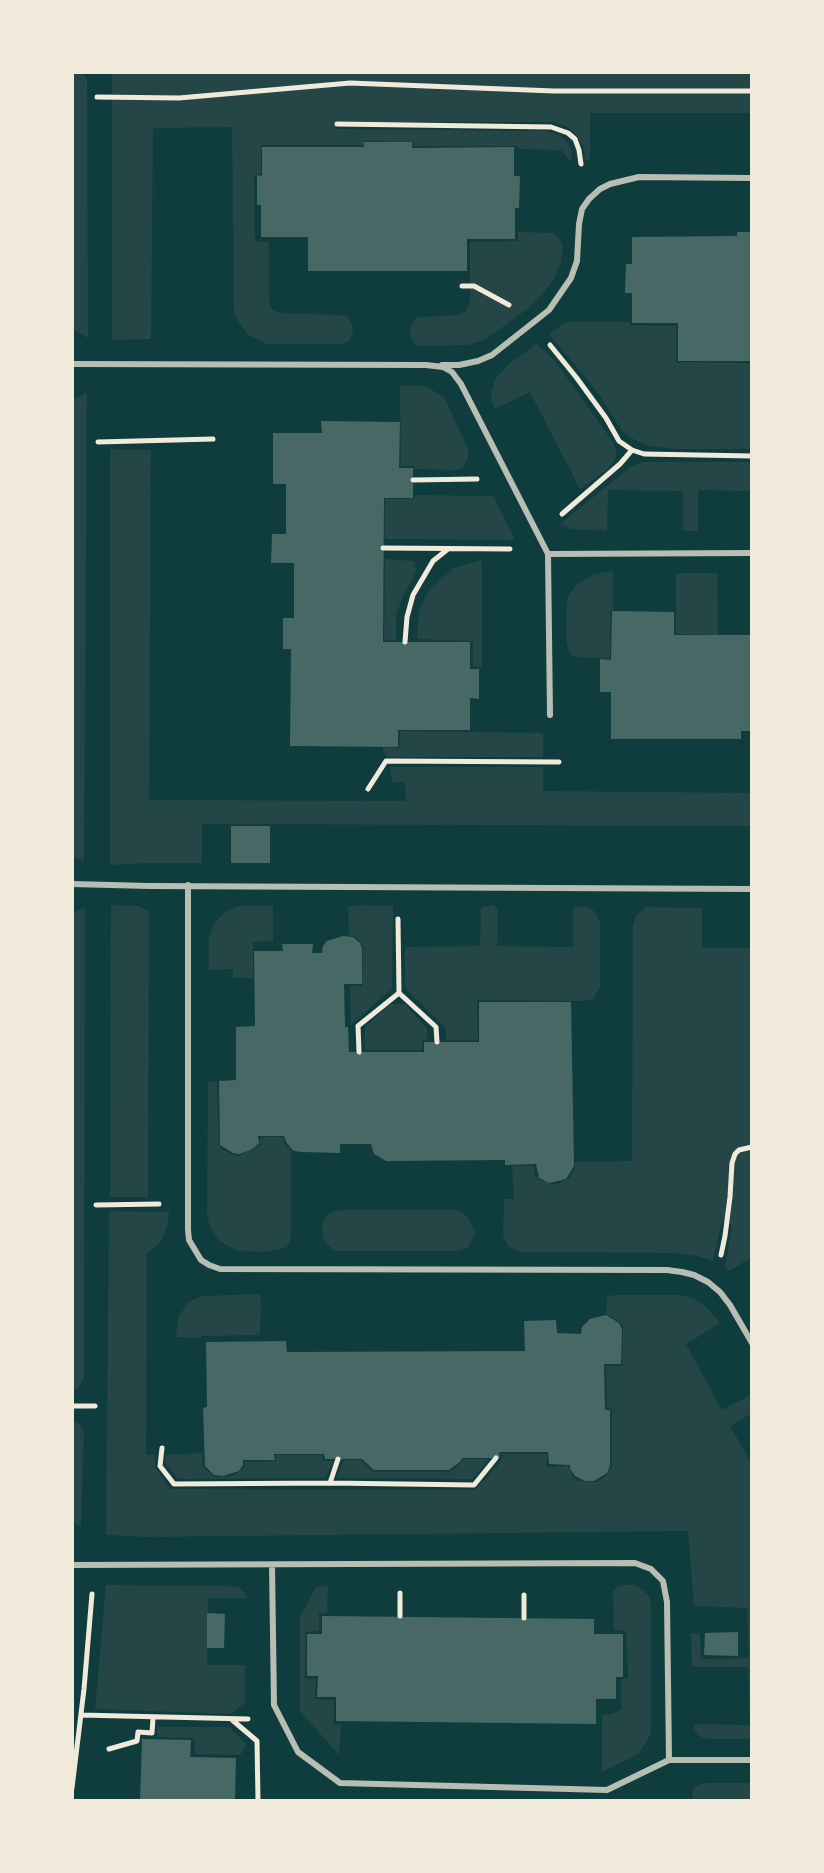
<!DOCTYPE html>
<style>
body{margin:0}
#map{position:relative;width:824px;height:1873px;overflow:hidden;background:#0f3d3e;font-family:"Source Sans 3",sans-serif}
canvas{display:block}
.frame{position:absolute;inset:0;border:74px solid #f1e9da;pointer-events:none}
</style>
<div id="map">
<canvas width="824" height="1873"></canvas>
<div class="frame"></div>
</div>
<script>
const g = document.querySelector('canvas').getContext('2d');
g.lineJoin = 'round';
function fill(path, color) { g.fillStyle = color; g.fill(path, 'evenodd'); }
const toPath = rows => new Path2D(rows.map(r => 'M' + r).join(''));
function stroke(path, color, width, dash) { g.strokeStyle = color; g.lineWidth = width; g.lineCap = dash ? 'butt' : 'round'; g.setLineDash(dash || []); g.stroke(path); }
fill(toPath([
 [72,72,81,72,87,78,88,338,72,329],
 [112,72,752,72,752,113,590,113,590,160,585,161,584,148,577,136,568,127,553,122,334,122,336,129,547,131,561,136,566,140,572,152,571,161,569,160,561,150,519,149,518,146,414,146,413,142,363,141,362,145,261,145,261,174,254,175,255,241,269,242,269,302,272,310,279,313,340,315,348,317,352,324,353,333,350,340,344,344,267,344,248,335,237,319,234,311,232,127,153,128,151,339,112,340],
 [518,232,553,233,560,239,563,248,561,262,554,279,545,291,530,307,489,337,479,342,467,345,417,346,412,341,410,332,412,323,418,317,459,315,466,312,470,301,470,242,518,241],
 [566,322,630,322,630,325,676,326,676,362,752,363,752,449,673,449,649,446,629,437,623,432,596,390,549,334],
 [536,344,546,352,561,369,613,442,616,451,616,457,607,470,580,489,530,392,495,409,492,402,491,394,495,379,509,364],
 [400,386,425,386,444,397,468,449,468,458,463,468,457,470,415,469,414,466,401,466],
 [87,392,84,862,72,856,72,400],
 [110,449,151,450,149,800,406,801,405,782,392,782,390,767,543,767,543,791,752,793,752,826,202,824,202,863,149,863,110,865],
 [642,462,752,462,752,491,698,490,698,531,683,531,683,491,608,490,607,531,571,529,560,524,629,468],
 [415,495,493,496,515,540,385,539,385,499,414,499],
 [385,559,413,561,416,569,413,579,404,593,396,615,396,640,384,640],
 [482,560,482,667,473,667,473,641,417,639,419,611,429,590,453,568],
 [613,571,613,611,610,611,610,658,584,658,573,656,569,652,566,640,567,601,570,593,575,586,593,574],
 [676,573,717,573,718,635,676,634],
 [400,731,543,733,543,757,388,757,383,752,383,747,399,748],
 [111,905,139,906,149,911,148,1197,110,1197],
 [357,905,393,906,392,988,351,1025,350,986,362,986,363,948,361,942,354,936,349,935,348,907],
 [494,905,498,911,497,946,573,947,573,908,585,906,594,911,600,922,600,988,592,1000,583,1001,477,1000,478,1040,446,1040,446,1028,405,988,405,947,480,946,481,908],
 [238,906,273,906,273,941,253,942,253,978,233,978,233,969,209,970,209,937,213,925,225,912],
 [85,907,84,1380,77,1389,72,1389,72,913],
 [646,907,702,908,702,948,752,948,752,1257,729,1271,725,1268,732,1225,722,1221,713,1261,697,1256,675,1253,520,1252,508,1246,503,1236,504,1199,514,1199,512,1166,534,1166,534,1173,538,1179,551,1184,557,1184,570,1178,575,1168,575,1162,632,1161,633,925,637,915],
 [390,1004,405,1004,427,1029,427,1040,422,1041,422,1050,365,1050,365,1027],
 [217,1081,219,1145,221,1149,236,1156,240,1155,258,1146,261,1137,283,1137,285,1144,291,1151,291,1235,290,1242,286,1247,280,1249,266,1252,238,1251,221,1242,211,1229,207,1217,208,1082],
 [340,1210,458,1210,468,1217,475,1232,474,1237,467,1248,459,1251,334,1251,323,1239,322,1225,325,1218,330,1213],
 [109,1211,169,1212,168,1222,163,1237,158,1245,147,1253,146,1454,155,1455,155,1467,170,1489,475,1490,502,1460,502,1454,547,1454,547,1467,568,1466,573,1477,579,1481,597,1482,605,1477,612,1467,612,1409,607,1408,606,1366,622,1366,623,1327,620,1322,606,1314,607,1297,614,1295,680,1295,695,1299,707,1308,719,1321,719,1324,686,1344,722,1410,752,1394,752,1413,730,1426,752,1464,752,1739,710,1739,701,1737,695,1732,694,1724,750,1725,748,1667,692,1667,691,1633,700,1633,701,1659,749,1658,747,1608,694,1606,688,1531,146,1537,106,1535],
 [259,1294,261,1302,260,1335,201,1336,201,1338,176,1337,178,1317,189,1302,197,1298,204,1296],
 [72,1421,76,1421,84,1430,81,1527,72,1521],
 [202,1453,203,1467,215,1477,232,1476,237,1474,245,1466,245,1462,276,1461,276,1455,322,1455,323,1461,334,1461,325,1478,178,1479,165,1463,166,1455],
 [463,1459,490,1459,472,1479,336,1478,344,1460,361,1460,372,1471,377,1472,448,1472,455,1469],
 [106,1585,226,1586,238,1587,244,1592,247,1598,208,1598,207,1665,245,1665,245,1703,230,1714,95,1709],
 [627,1585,636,1585,643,1590,649,1596,651,1605,651,1733,645,1745,638,1754,602,1772,602,1715,613,1714,621,1709,621,1679,628,1678,626,1631,614,1630,613,1591,619,1586],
 [328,1586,327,1613,319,1613,319,1631,306,1632,305,1679,316,1679,315,1699,334,1700,334,1725,341,1724,339,1755,300,1711,300,1617,316,1587],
 [157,1727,229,1727,247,1745,240,1755,195,1754,194,1738,157,1737],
 [706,1783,752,1783,752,1801,693,1801,692,1791,697,1786]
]), '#244646');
fill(toPath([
 [363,142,412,142,412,148,514,147,514,176,520,176,519,208,515,208,515,239,467,239,467,271,308,271,308,237,261,237,261,205,257,205,257,175,262,176,262,147,364,147],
 [737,232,752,232,752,361,678,361,678,323,632,323,632,293,625,293,626,264,632,264,632,237,737,236],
 [321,421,400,422,399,468,413,468,413,498,384,498,383,642,470,642,470,669,479,669,479,699,470,698,470,730,398,730,398,747,290,746,291,649,283,649,283,618,294,618,294,563,271,563,272,534,286,534,286,484,273,484,273,433,322,433],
 [612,611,674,612,674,635,752,635,752,731,741,731,741,739,611,739,611,692,600,692,600,659,611,660],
 [231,826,270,826,270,863,231,863],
 [343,936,353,937,360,943,362,948,362,984,344,984,345,1027,348,1027,349,1052,424,1052,424,1042,479,1042,479,1002,571,1002,574,1166,566,1179,549,1183,539,1178,536,1164,505,1165,505,1160,386,1161,374,1154,371,1144,340,1144,340,1153,302,1152,294,1151,290,1147,286,1142,284,1136,258,1136,259,1143,255,1147,248,1151,239,1154,233,1153,220,1145,219,1081,236,1080,236,1027,255,1026,254,951,283,951,282,944,313,944,312,953,322,953,323,946,327,941],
 [606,1315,619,1323,622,1329,621,1364,604,1364,605,1410,610,1410,610,1466,607,1473,594,1481,585,1481,575,1476,570,1469,570,1465,549,1464,548,1452,499,1452,500,1458,462,1458,460,1462,449,1470,374,1470,362,1459,325,1459,324,1454,274,1454,275,1460,243,1460,243,1465,239,1471,223,1476,214,1475,205,1466,203,1408,207,1407,206,1342,286,1341,287,1352,525,1351,524,1321,556,1320,557,1333,581,1334,582,1327,590,1319],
 [207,1613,225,1614,224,1648,207,1648],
 [322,1616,594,1619,594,1634,623,1634,623,1677,616,1677,616,1699,596,1699,596,1724,336,1721,336,1697,317,1697,318,1676,307,1676,307,1634,322,1634],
 [738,1632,738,1656,704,1655,705,1633],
 [142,1739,191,1740,190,1757,236,1758,235,1801,140,1801]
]), '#486865');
stroke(toPath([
 [97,97,179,98,350,83,554,91,752,91],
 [337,124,551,127,568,133,575,139,579,150,581,164],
 [462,286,474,286,509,305],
 [550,345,576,377,606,418,619,441,632,450,644,454,752,456],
 [98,442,213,439],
 [413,480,477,479],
 [562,514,620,464,632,450],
 [383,548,510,549],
 [405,642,407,617,413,595,433,561,448,549],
 [368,789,386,761,559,762],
 [398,919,399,993,436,1027,437,1042],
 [359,1052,358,1026,399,993],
 [96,1205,159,1204],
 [721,1255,725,1236,730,1197,732,1163,735,1154,739,1150,752,1147],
 [72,1406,95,1406],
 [162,1448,160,1466,174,1484,330,1483,338,1459],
 [330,1483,474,1485,496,1458],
 [400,1616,400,1593],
 [524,1618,524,1595],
 [81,1715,248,1719],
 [231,1719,257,1741,258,1801],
 [109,1749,137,1741,138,1732,152,1733,153,1718],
 [72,1788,84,1689,92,1594]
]), '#f1e9da', 5);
stroke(toPath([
 [72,364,426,365,443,367,452,372,461,384,548,554,550,715],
 [442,365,459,365,478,361,492,355,549,310,571,278,577,261,579,224,582,209,589,199,600,189,610,184,639,177,752,178],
 [548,554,752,553],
 [72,884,149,886,752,889],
 [188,885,188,1230,189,1240,201,1260,209,1265,220,1269,667,1270,682,1272,694,1275,708,1282,720,1292,730,1305,752,1343],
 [72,1565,635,1563,651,1569,663,1581,667,1602,669,1760,752,1760],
 [272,1565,274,1705,298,1752,340,1783,607,1790,669,1760]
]), '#b8beb3', 6);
</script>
